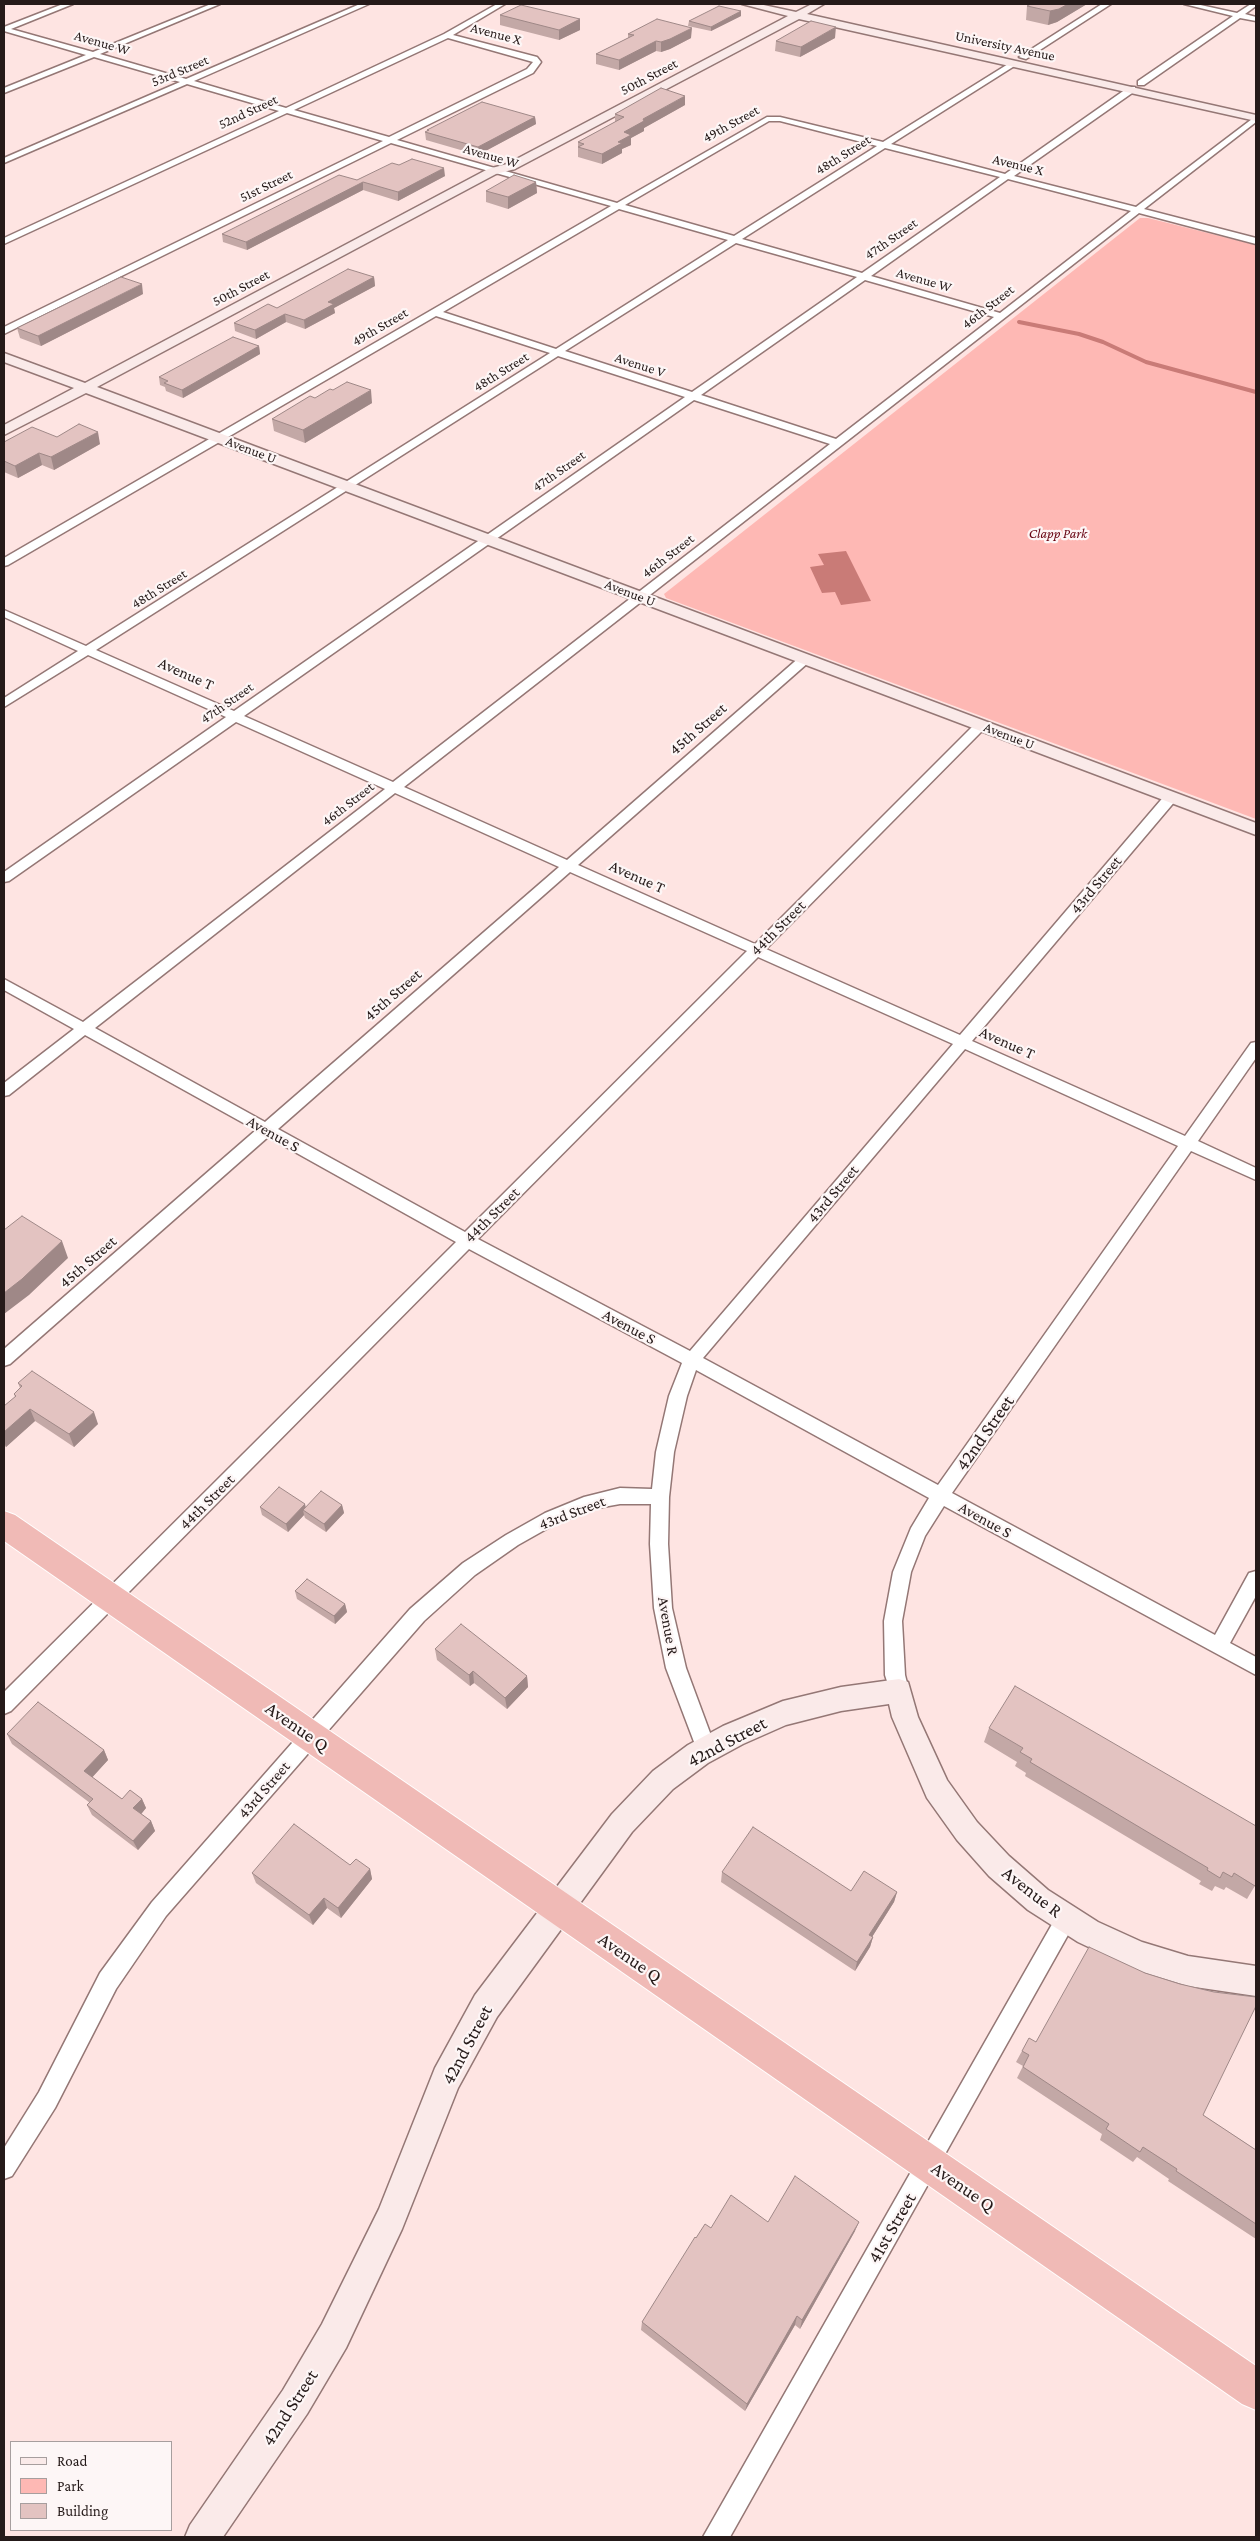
<!DOCTYPE html>
<style>
body{margin:0}
#map{position:relative;width:1260px;height:2541px;overflow:hidden;background:#fee4e2;font-family:"Crimson Pro",serif}
canvas{display:block}
.frame{position:absolute;inset:0;border:5px solid #251a19;pointer-events:none}
.legend{position:absolute;left:10px;top:2441px;width:162px;height:90px;box-sizing:border-box;background:#fdf6f6;border:1px solid #a79e9e;margin:0;padding:6px 9px;list-style:none;font-size:15px;color:#251a19}
.legend li{display:flex;align-items:center;gap:10px;height:25px}
.legend b{width:25px;border:1px solid #a79e9e}
</style>
<div id="map">
<canvas width="1260" height="2541"></canvas>
<div class="frame"></div>
<ul class="legend">
<li><b style="height:6px;background:#faeae9"></b>Road</li>
<li><b style="height:14px;background:#feb8b4"></b>Park</li>
<li><b style="height:14px;background:#e3c3c1"></b>Building</li>
</ul>
</div>
<script>
const g = document.querySelector('canvas').getContext('2d');
g.lineJoin = 'round';
function fill(path, color) { g.fillStyle = color; g.fill(path, 'evenodd'); }
const toPath = rows => new Path2D(rows.map(r => 'M' + r).join(''));
function stroke(path, color, width, dash) { g.strokeStyle = color; g.lineWidth = width; g.lineCap = dash ? 'butt' : 'round'; g.setLineDash(dash || []); g.stroke(path); }
function write(font, color, halo, rows, align = 'center') {
  g.font = font + ' "Crimson Pro",serif'; g.lineWidth = 4.5; g.setLineDash([]); g.textBaseline = 'middle'; g.strokeStyle = halo; g.fillStyle = color; for (const [text, x, y, turn = 0] of rows) {
    g.save(); g.translate(x, y); g.rotate((+turn || 0) * Math.PI / 180); g.textAlign = isNaN(turn) ? turn : align; if (halo) g.strokeText(text, 0, 0); g.fillText(text, 0, 0); g.restore();
  }
}
fill(toPath([
 [1140,218,1148,218,1256,245,1256,819,666,598,664,594]
]), '#feb8b4');
fill(toPath([
 [846,551,871,601,841,605,835,592,822,593,810,567,824,565,818,554]
]), '#c97b77');
stroke(toPath([
 [1019,322,1079,334,1103,342,1146,362,1256,392]
]), '#c97b77', 4);
const street = toPath([
 [63,4,73,4,11,29,93,52,211,4,220,4,100,54,186,79,360,4,369,4,194,81,286,108,444,34,497,4,505,4,453,35,537,57,541,62,533,73,397,140,617,203,767,117,780,117,883,142,1013,61,1017,63,1016,65,891,144,1005,174,1129,87,1135,87,1135,91,1014,176,1136,207,1256,116,1256,122,1144,209,1256,238,1256,244,1139,213,404,787,567,860,801,656,809,656,809,662,578,865,755,944,977,722,985,722,987,725,985,728,766,949,960,1035,1166,794,1176,794,1177,797,1176,800,972,1041,1185,1136,1251,1043,1256,1042,1256,1058,1198,1141,1256,1168,1256,1180,1191,1151,952,1493,1215,1635,1249,1573,1256,1571,1256,1596,1230,1643,1256,1657,1256,1675,944,1506,925,1536,911,1572,902,1621,905,1675,909,1691,906,1697,899,1700,892,1697,885,1675,884,1621,893,1572,911,1528,929,1498,696,1370,687,1396,674,1452,669,1497,668,1544,672,1608,686,1668,716,1749,713,1755,706,1758,699,1755,666,1668,654,1608,650,1544,651,1504,620,1504,592,1509,557,1523,518,1545,475,1575,424,1621,166,1916,116,1989,55,2108,12,2176,4,2179,4,2148,39,2092,100,1973,152,1902,410,1609,463,1563,506,1535,545,1513,584,1497,620,1488,652,1489,656,1452,669,1396,682,1363,469,1249,11,1711,4,1714,4,1692,456,1242,268,1137,10,1364,4,1366,4,1349,256,1130,85,1035,9,1095,4,1096,4,1083,74,1029,4,990,4,979,83,1022,385,789,236,722,9,881,4,882,4,872,226,717,88,655,4,707,4,698,78,651,4,617,4,610,86,646,550,353,436,316,8,565,4,566,4,558,611,206,391,143,4,334,4,327,383,141,287,113,4,244,4,238,279,111,187,84,4,163,4,158,180,82,94,57,4,93,4,88,86,55,4,31,4,27,63,4],
 [448,38,533,62,527,69,389,137,294,110,448,38],
 [769,121,780,121,877,146,734,236,625,205,769,121],
 [885,148,1000,177,862,273,742,239,885,148],
 [1008,179,1131,211,1000,313,871,276,1008,179],
 [619,209,728,240,556,349,443,312,619,209],
 [736,243,857,277,692,392,565,351,736,243],
 [865,280,994,317,836,439,701,395,865,280],
 [558,356,685,397,234,711,96,650,558,356],
 [694,400,830,444,393,782,244,716,694,400],
 [395,793,559,867,265,1122,95,1028,395,793],
 [570,872,747,951,465,1232,278,1129,570,872],
 [758,957,953,1044,690,1351,478,1239,758,957],
 [965,1049,1178,1146,938,1485,703,1358,965,1049],
 [1102,4,1111,4,1026,59,1019,57,1102,4],
 [1184,4,1196,4,1237,13,1251,4,1256,4,1256,6,1245,14,1256,17,1256,21,1240,18,1144,85,1138,85,1138,81,1233,16,1184,4],
 [1066,1909,1073,1912,1076,1919,1073,1926,730,2537,703,2537,1059,1912,1066,1909]
]);
const secondary = toPath([
 [742,4,759,4,796,12,812,4,824,4,807,14,1256,115,1256,121,799,19,515,169,496,174,97,387,1256,823,1256,835,86,393,4,435,4,425,74,388,4,362,4,353,85,383,488,169,507,164,788,16,742,4],
 [899,1679,908,1682,918,1717,947,1780,977,1822,1009,1856,1048,1890,1098,1922,1142,1942,1188,1956,1256,1966,1256,1996,1188,1986,1139,1971,1078,1942,1028,1910,989,1876,957,1840,927,1798,892,1717,889,1704,841,1711,786,1725,743,1744,708,1763,673,1789,632,1832,497,2017,458,2088,402,2229,346,2348,307,2414,223,2537,185,2537,190,2525,283,2390,322,2324,379,2209,435,2068,475,1995,612,1814,653,1771,688,1745,723,1726,783,1701,841,1687,899,1679]
]);
const highway = toPath([
 [4,1511,15,1515,1256,2366,1256,2410,1242,2404,4,1541,4,1511]
]);
stroke(street, '#947775', 3);
stroke(secondary, '#947775', 3);
stroke(highway, '#fff', 2);
fill(street, '#fff');
fill(secondary, '#faeae9');
fill(highway, '#f0bab6');
fill(toPath([
 [1031,4,1087,4,1057,22,1048,25,1026,20,1027,6],
 [500,15,580,19,580,30,559,40,500,25],
 [741,16,711,31,688,26,689,21],
 [628,34,691,38,670,49,661,52,656,51,619,70,596,64,596,54,628,38],
 [835,38,800,57,775,51,776,41],
 [685,105,644,128,644,131,631,138,631,145,622,149,622,153,602,164,578,157,578,142,615,122,615,114],
 [535,117,536,124,478,155,426,140,425,132,427,132,427,130],
 [445,176,398,201,363,190,247,250,223,242,222,234,357,180],
 [536,182,537,193,508,209,486,202,486,191],
 [374,277,375,286,334,308,335,313,305,329,286,322,256,339,235,331,234,323,277,308],
 [143,294,41,346,20,338,17,328],
 [259,346,260,354,183,398,166,391,165,387,160,385,159,377],
 [315,398,372,403,305,443,274,431,272,419],
 [57,437,100,444,54,470,42,465,18,478,4,472,4,442],
 [18,1383,98,1424,74,1447,35,1421,6,1447,4,1445,4,1406,15,1397,14,1394,20,1388],
 [342,1505,344,1513,326,1532,305,1518,304,1515,288,1532,262,1515,260,1507,306,1507],
 [295,1591,345,1604,347,1612,335,1624,297,1599],
 [435,1649,527,1676,528,1687,507,1709,474,1683,470,1686,437,1660],
 [989,1728,1256,1884,1247,1899,1226,1887,1224,1890,1215,1886,1212,1891,1199,1884,1201,1881,1025,1776,1026,1773,1015,1766,1017,1762,984,1742],
 [7,1734,104,1750,108,1760,92,1777,122,1799,142,1799,146,1808,141,1814,151,1821,155,1831,138,1850,92,1815,87,1805,90,1803,12,1744],
 [350,1865,370,1869,372,1879,341,1918,327,1908,313,1925,256,1883,252,1873],
 [722,1872,851,1891,897,1892,894,1902,872,1937,873,1937,870,1947,855,1971,721,1882],
 [1036,2042,1203,2115,1256,2150,1256,2239,1168,2181,1169,2179,1137,2157,1133,2162,1100,2140,1102,2134,1017,2078,1023,2066,1016,2062,1022,2051],
 [768,2222,855,2231,800,2329,795,2325,745,2411,641,2330,642,2322,696,2238,711,2228]
]), '#c3a8a6');
fill(toPath([
 [1068,4,1087,4,1057,22,1048,25,1050,11],
 [741,11,741,16,711,31,711,27],
 [580,19,580,30,559,40,559,30],
 [836,27,835,38,800,57,801,47],
 [692,28,691,38,670,49,661,52,661,42],
 [656,41,656,51,619,70,619,60],
 [685,96,685,105,644,128,644,131,631,138,631,145,622,149,622,153,602,164,602,154,618,142,624,132,643,119],
 [535,117,536,124,478,155,478,147],
 [444,168,445,176,398,201,398,192],
 [363,182,363,190,247,250,246,242],
 [536,182,537,193,508,209,508,197],
 [374,277,375,286,334,308,335,313,305,329,304,320,328,302],
 [142,284,143,294,41,346,38,336],
 [285,314,286,322,256,339,255,330],
 [259,346,260,354,183,398,182,390],
 [371,390,372,403,305,443,303,430],
 [98,432,100,444,54,470,51,457],
 [39,453,42,465,18,478,15,466],
 [62,1241,68,1258,29,1295,4,1314,4,1293],
 [30,1409,35,1421,6,1447,4,1441,4,1432],
 [94,1412,98,1424,74,1447,69,1434],
 [305,1504,307,1512,303,1510,304,1515,288,1532,286,1524],
 [342,1505,344,1513,326,1532,324,1524],
 [345,1604,347,1612,335,1624,334,1616],
 [473,1671,474,1683,470,1686,469,1675],
 [527,1676,528,1687,507,1709,505,1698],
 [104,1750,108,1760,89,1781,84,1771],
 [142,1799,146,1808,138,1818,133,1808],
 [151,1821,155,1831,138,1850,133,1841],
 [370,1869,372,1879,341,1918,338,1908],
 [897,1892,894,1902,867,1945,869,1935],
 [324,1898,327,1908,313,1925,309,1915],
 [873,1937,870,1947,855,1971,857,1962],
 [859,2222,855,2231,800,2329,802,2320],
 [797,2316,795,2325,745,2411,747,2404]
]), '#9f8887');
const building = toPath([
 [1031,4,1068,4,1059,9,1050,11,1027,6,1031,4],
 [521,5,580,19,559,30,500,15,521,5],
 [719,6,741,11,711,27,689,21,719,6],
 [657,19,692,28,670,39,661,42,656,41,619,60,596,54,634,35,628,34,657,19],
 [811,21,836,27,801,47,776,41,811,21],
 [661,88,685,96,643,119,644,121,624,132,631,135,618,142,622,143,602,154,578,147,584,144,578,142,624,117,615,114,661,88],
 [482,102,535,117,478,147,425,132,429,130,427,130,482,102],
 [412,159,444,168,398,192,363,182,246,242,222,234,339,175,357,180,392,163,399,165,412,159],
 [514,175,536,182,508,197,486,191,514,175],
 [348,269,374,277,328,302,334,304,304,320,285,314,255,330,234,323,268,304,277,308,348,269],
 [121,277,142,284,38,336,17,328,121,277],
 [233,337,259,346,182,390,164,383,168,381,159,377,233,337],
 [347,382,371,390,303,430,272,419,310,396,315,398,330,389,333,390,347,382],
 [79,424,98,432,51,457,39,453,15,466,4,461,4,442,32,427,57,437,79,424],
 [22,1216,62,1241,22,1279,4,1293,4,1230,22,1216],
 [32,1371,94,1412,69,1434,30,1409,4,1432,4,1406,16,1396,14,1394,22,1386,18,1383,32,1371],
 [279,1487,305,1504,286,1524,260,1507,279,1487],
 [321,1491,342,1505,324,1524,303,1510,321,1491],
 [307,1579,345,1604,334,1616,295,1591,307,1579],
 [461,1624,527,1676,505,1698,473,1671,469,1675,435,1649,461,1624],
 [1015,1686,1256,1826,1256,1884,1255,1886,1234,1873,1232,1877,1223,1872,1220,1878,1207,1870,1208,1868,1030,1762,1032,1759,1020,1752,1023,1748,989,1728,1015,1686],
 [38,1702,104,1750,84,1771,122,1799,130,1790,142,1799,133,1808,151,1821,133,1841,87,1805,93,1799,7,1734,38,1702],
 [294,1824,350,1865,356,1859,370,1869,338,1908,324,1898,309,1915,252,1873,294,1824],
 [753,1827,851,1891,864,1871,897,1892,869,1935,873,1937,857,1962,722,1872,753,1827],
 [1089,1947,1145,1973,1180,1984,1214,1992,1256,1997,1256,2006,1203,2115,1256,2150,1256,2224,1176,2171,1177,2169,1143,2147,1140,2152,1106,2129,1109,2124,1023,2067,1029,2055,1022,2051,1029,2038,1036,2042,1089,1947],
 [795,2176,859,2222,802,2320,797,2316,747,2404,642,2322,695,2237,696,2238,705,2224,711,2228,731,2195,768,2222,795,2176]
]);
fill(building, '#e3c3c1');
stroke(building, '#9f8887', 1);
write('14px', '#251a19', '#fdf6f6', [
 ["Avenue X",496,34,15],
 ["Avenue W",102,43,16],
 ["University Avenue",1005,46,12],
 ["53rd Street",180,71,-23],
 ["50th Street",649,77,-28],
 ["52nd Street",248,112,-25],
 ["49th Street",731,124,-29],
 ["48th Street",843,155,-32],
 ["Avenue W",491,156,16],
 ["Avenue X",1018,165,14],
 ["51st Street",266,186,-26],
 ["47th Street",891,239,-35],
 ["Avenue W",924,280,16],
 ["50th Street",241,288,-28],
 ["46th Street",988,307,-38],
 ["49th Street",380,327,-30],
 ["Avenue V",640,365,18],
 ["48th Street",501,372,-32],
 ["Avenue U",251,450,21],
 ["47th Street",559,471,-35],
 ["46th Street",668,556,-38],
 ["48th Street",159,589,-32],
 ["Avenue U",630,593,21],
 ["47th Street",227,703,-35],
 ["Avenue U",1009,736,21],
 ["46th Street",348,804,-38]
]);
write('italic 14px', '#680412', '#fdf6f6', [
 ["Clapp Park",1058,534]
]);
write('16px', '#251a19', '#fdf6f6', [
 ["Avenue T",186,674,24],
 ["45th Street",698,729,-41],
 ["Avenue T",637,877,24],
 ["43rd Street",1096,885,-50],
 ["44th Street",778,928,-45],
 ["45th Street",393,995,-41],
 ["Avenue T",1007,1043,24],
 ["Avenue S",273,1134,29],
 ["43rd Street",833,1194,-50],
 ["44th Street",492,1215,-45],
 ["45th Street",88,1262,-41],
 ["Avenue S",629,1327,28],
 ["44th Street",207,1502,-45],
 ["43rd Street",572,1513,-21],
 ["Avenue S",985,1520,29],
 ["Avenue R",668,1626,80],
 ["43rd Street",264,1790,-49]
]);
write('19px', '#251a19', '#fdf6f6', [
 ["42nd Street",985,1433,-55],
 ["Avenue Q",297,1727,35],
 ["42nd Street",727,1742,-28],
 ["Avenue R",1032,1892,38],
 ["Avenue Q",630,1958,35],
 ["42nd Street",467,2045,-62],
 ["Avenue Q",963,2187,35],
 ["41st Street",892,2228,-60],
 ["42nd Street",290,2408,-57]
]);
</script>
